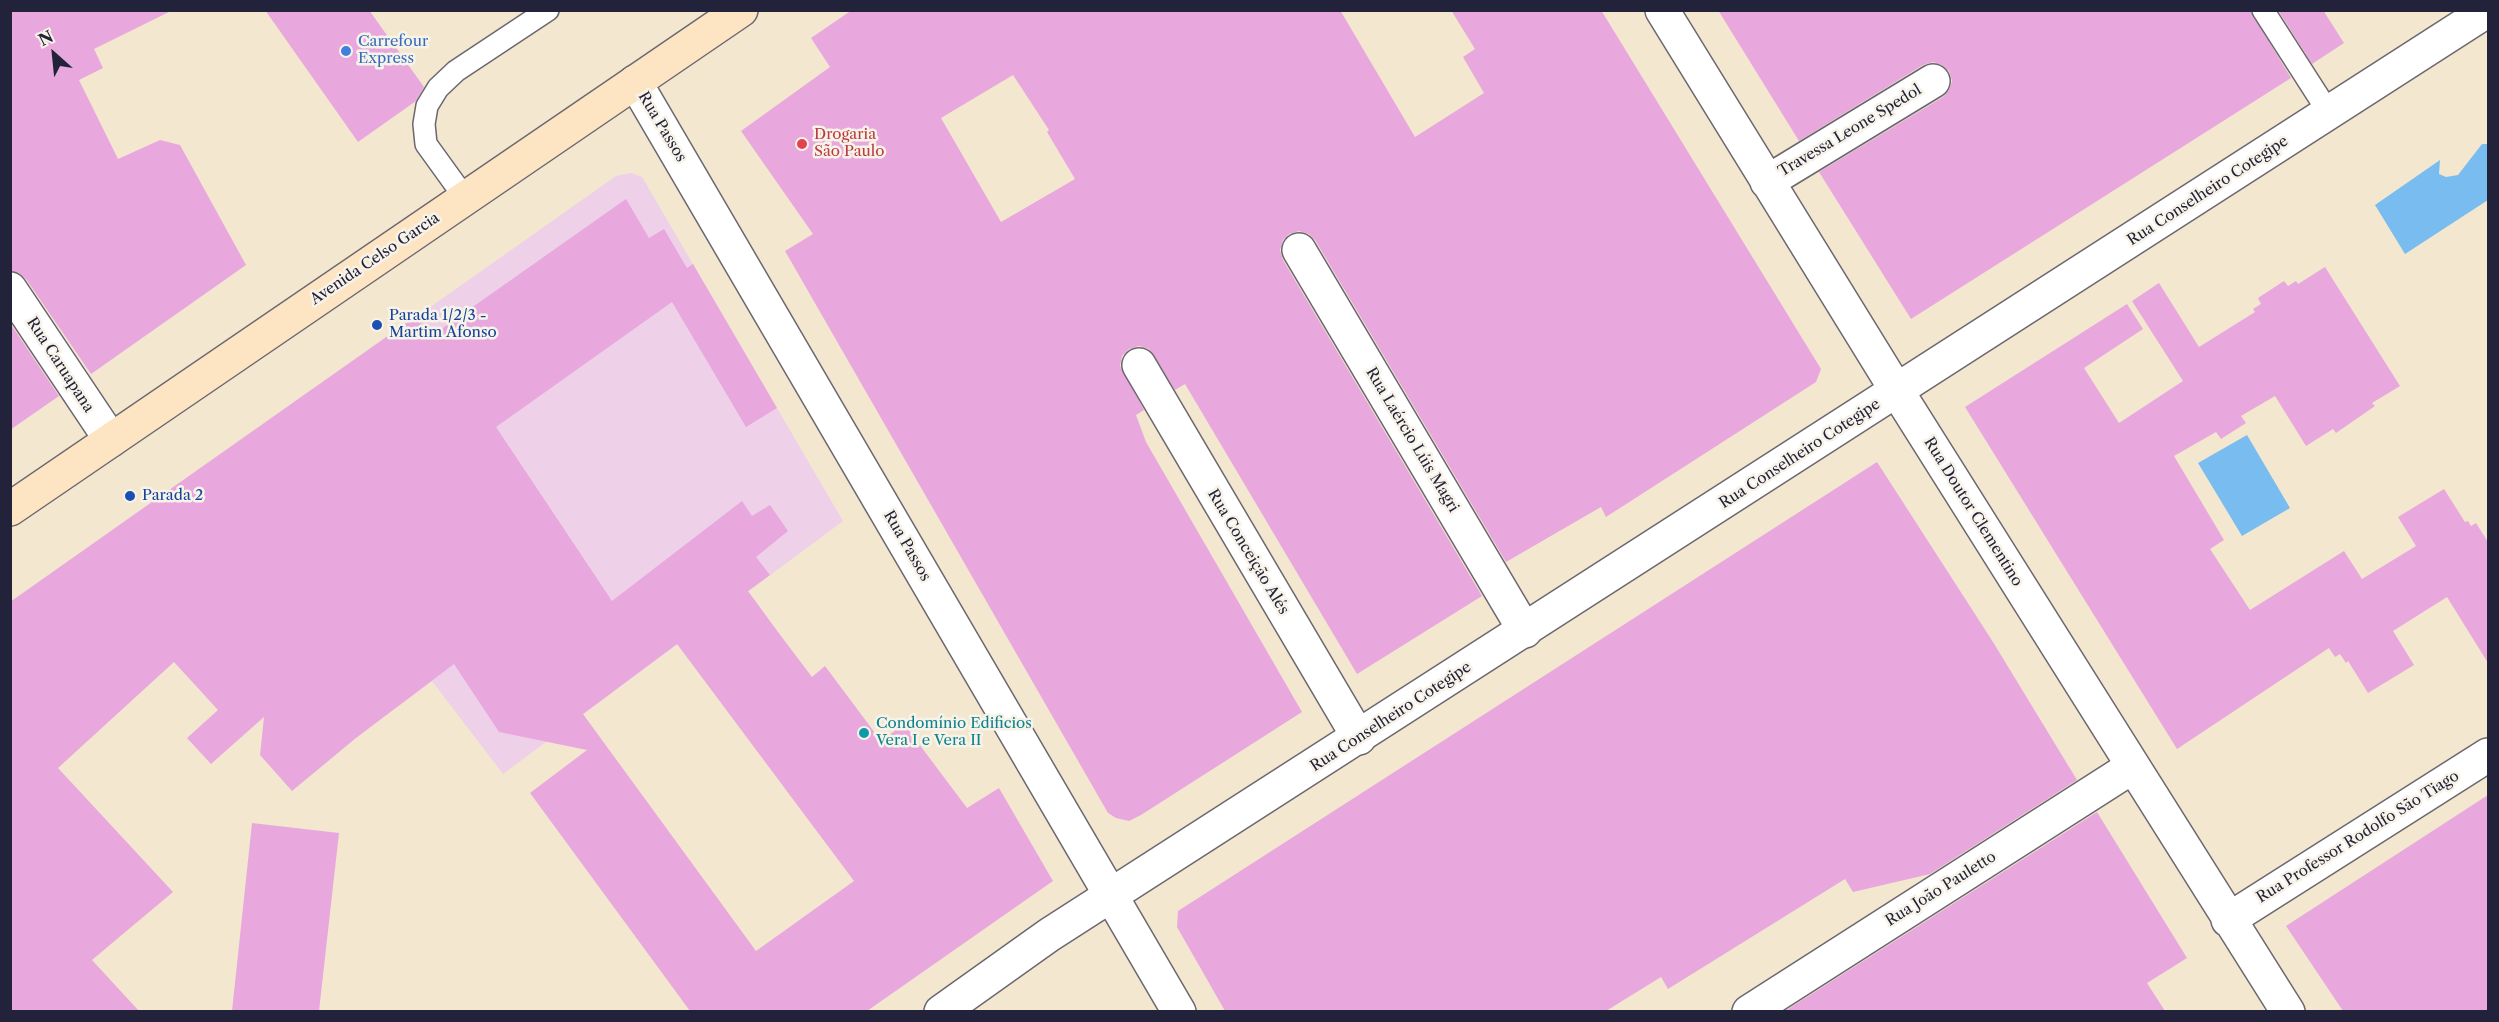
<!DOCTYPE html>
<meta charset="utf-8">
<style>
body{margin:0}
#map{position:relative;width:2499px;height:1022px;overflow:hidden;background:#f3e7d0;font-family:"Libre Caslon Text",serif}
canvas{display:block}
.frame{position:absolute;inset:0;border:12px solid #22223b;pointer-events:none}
.north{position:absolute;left:24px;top:24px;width:60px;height:60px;-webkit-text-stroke:4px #f7f3e8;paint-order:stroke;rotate:333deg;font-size:16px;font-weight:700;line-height:24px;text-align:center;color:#22223b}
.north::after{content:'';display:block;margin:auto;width:21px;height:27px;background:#22223b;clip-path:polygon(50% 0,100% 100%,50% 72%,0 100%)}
</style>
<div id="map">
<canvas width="2499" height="1022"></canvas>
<div class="frame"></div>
<div class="north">N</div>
</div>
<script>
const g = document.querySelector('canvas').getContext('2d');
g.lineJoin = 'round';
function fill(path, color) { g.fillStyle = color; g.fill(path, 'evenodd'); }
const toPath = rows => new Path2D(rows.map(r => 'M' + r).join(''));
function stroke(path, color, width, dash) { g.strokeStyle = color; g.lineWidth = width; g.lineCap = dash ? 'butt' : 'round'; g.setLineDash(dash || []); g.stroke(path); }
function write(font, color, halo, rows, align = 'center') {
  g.font = font + ' "Libre Caslon Text",serif'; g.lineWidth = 5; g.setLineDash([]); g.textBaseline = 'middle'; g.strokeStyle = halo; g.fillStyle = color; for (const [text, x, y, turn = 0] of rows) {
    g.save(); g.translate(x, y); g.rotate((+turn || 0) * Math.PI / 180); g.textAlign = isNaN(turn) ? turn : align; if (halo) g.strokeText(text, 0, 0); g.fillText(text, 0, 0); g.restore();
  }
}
fill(toPath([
 [631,173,642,177,843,521,503,774,432,681,396,708,188,478,616,176]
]), '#eed0e8');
fill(toPath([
 [2482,144,2488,144,2488,200,2405,254,2375,205,2440,160,2439,174,2446,177,2458,175],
 [2247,435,2290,508,2242,536,2198,463]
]), '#79bcef');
fill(toPath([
 [10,10,173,10,94,49,103,68,79,80,118,159,160,140,180,145,246,265,91,374,26,279,19,273,10,271],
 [265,10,369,10,424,87,416,101,358,142],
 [852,10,1340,10,1415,137,1484,93,1463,57,1475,49,1451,10,1601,10,1821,369,1816,382,1606,517,1601,507,1506,562,1315,240,1309,234,1299,231,1289,234,1283,240,1280,250,1283,260,1482,596,1357,674,1185,384,1175,390,1149,349,1139,346,1129,349,1122,356,1120,366,1144,410,1136,415,1146,442,1302,712,1141,815,1129,821,1116,818,1108,813,785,251,813,234,741,131,830,67,811,38],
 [1013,75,1049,130,1047,132,1075,179,1001,222,941,118],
 [1718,10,2250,10,2291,78,1911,319,1819,172,1943,97,1949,90,1952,81,1949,71,1942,65,1933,62,1923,65,1799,141],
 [2278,10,2323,10,2344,43,2312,64],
 [626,199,649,238,664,229,687,268,693,264,777,408,746,427,672,302,496,427,612,601,742,501,752,516,770,505,788,531,756,557,770,575,748,591,778,632,812,677,825,666,881,741,904,724,967,808,999,788,1053,881,867,1011,690,1011,530,793,587,750,499,732,454,664,356,738,292,791,260,755,264,717,211,764,187,738,218,710,174,662,58,768,173,892,92,960,139,1011,10,1011,10,602,416,316,430,337],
 [677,644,854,881,756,951,583,714],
 [2325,267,2400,386,2372,403,2375,406,2336,433,2333,429,2306,446,2275,396,2241,416,2246,423,2221,439,2216,432,2174,456,2224,540,2210,549,2250,610,2344,551,2362,579,2416,546,2398,517,2444,489,2465,522,2468,521,2471,526,2476,523,2488,542,2488,663,2447,597,2393,631,2414,665,2368,693,2348,661,2346,663,2340,654,2335,657,2329,648,2177,749,1965,407,2127,304,2143,329,2084,368,2119,423,2183,381,2132,301,2159,283,2199,347,2255,312,2253,309,2261,304,2258,298,2284,281,2288,286,2296,281,2298,284],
 [10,323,59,396,10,430],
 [1877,462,1993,642,2077,780,1930,874,1853,892,1845,879,1668,989,1661,977,1606,1011,1225,1011,1177,927,1178,911],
 [2488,795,2488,1011,2343,1011,2286,926],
 [2097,812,2187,958,2147,983,2165,1011,1785,1011],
 [252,823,339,833,319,1011,232,1011]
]), '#e8a8de');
const service = toPath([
 [2263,10,2329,113],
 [465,198,426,144,424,124,427,106,438,88,456,71,548,10]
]);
const minor = toPath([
 [1662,10,1897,391,2288,1012],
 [635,82,1179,1012],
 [1767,182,1933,81],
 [1299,250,1525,631],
 [10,289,111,440],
 [1139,365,1359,738],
 [2228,920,2488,755],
 [1749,1012,2132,767]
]);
const tertiary = toPath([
 [941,1012,1049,935,2488,10]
]);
const secondary = toPath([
 [10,509,741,10]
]);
stroke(service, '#6b676f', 24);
stroke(minor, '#6b676f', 36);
stroke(tertiary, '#6b676f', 36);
stroke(secondary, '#6b676f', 36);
stroke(service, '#fff', 21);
stroke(minor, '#fff', 33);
stroke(tertiary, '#fff', 33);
stroke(secondary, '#fde5c4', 33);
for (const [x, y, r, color] of [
 [346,51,6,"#3f7fe0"],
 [802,144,6,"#e0444e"],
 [377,325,6,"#1a4fb4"],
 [130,496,6,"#1a4fb4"],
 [864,733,6,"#0f9aa8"]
]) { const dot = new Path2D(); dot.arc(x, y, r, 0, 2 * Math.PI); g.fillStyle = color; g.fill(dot); stroke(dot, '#f7f3e8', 2); }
write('15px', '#366cbe', '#f7f3e8', [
 ["Carrefour",358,42],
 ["Express",358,59]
], 'left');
write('15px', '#22223b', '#f7f3e8', [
 ["Rua Passos",662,127,59],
 ["Travessa Leone Spedol",1850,131,-31],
 ["Rua Conselheiro Cotegipe",2208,191,-33],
 ["Avenida Celso Garcia",375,259,-34],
 ["Rua Caruapana",60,365,57],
 ["Rua Laércio Lúis Magri",1412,440,59],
 ["Rua Conselheiro Cotegipe",1800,454,-33],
 ["Rua Doutor Clementino",1973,512,58],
 ["Rua Passos",907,546,60],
 ["Rua Conceição Alés",1248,552,59],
 ["Rua Conselheiro Cotegipe",1391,717,-33],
 ["Rua Professor Rodolfo São Tiago",2358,837,-32],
 ["Rua João Pauletto",1941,889,-32]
]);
write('15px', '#be3a42', '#f7f3e8', [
 ["Drogaria",814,135],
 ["São Paulo",814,152]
], 'left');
write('15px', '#164399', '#f7f3e8', [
 ["Parada 1/2/3 -",389,316],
 ["Martim Afonso",389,333],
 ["Parada 2",142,496]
], 'left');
write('15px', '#0d838f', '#f7f3e8', [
 ["Condomínio Edificios",876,724],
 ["Vera I e Vera II",876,741]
], 'left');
</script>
